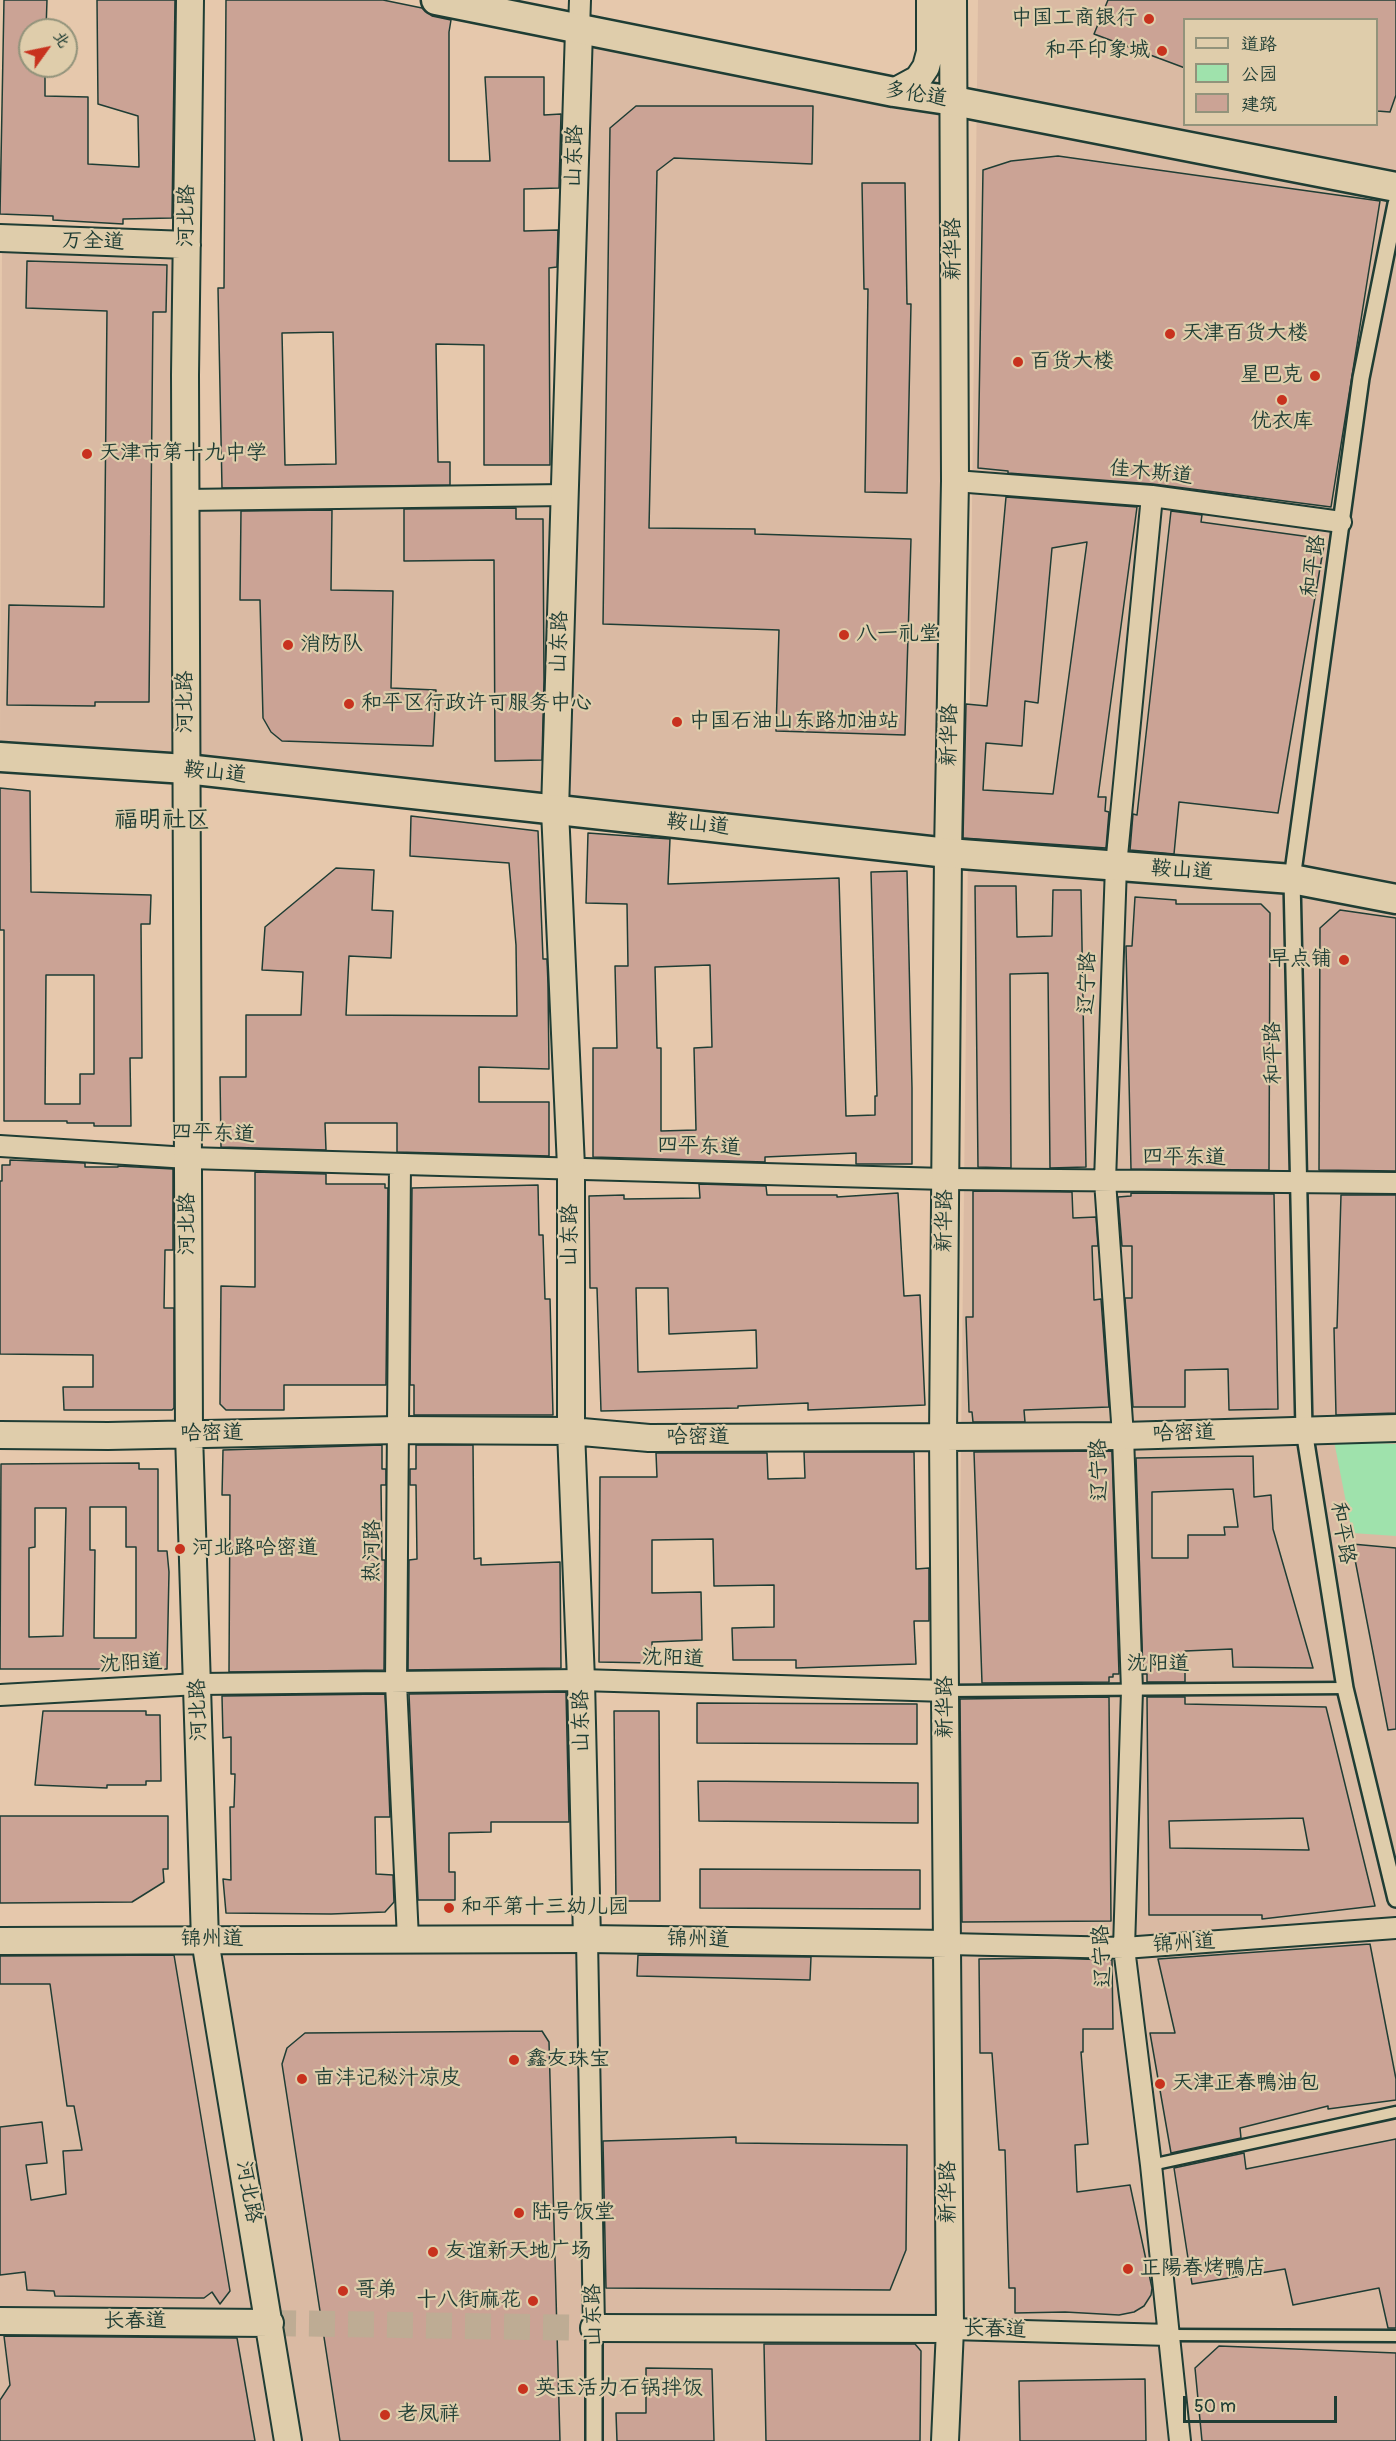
<!DOCTYPE html>
<meta charset="utf-8">
<style>
body{margin:0}
#map{position:relative;width:1396px;height:2441px;overflow:hidden;background:#e6c8ac;font-family:Pangolin,"LXGW WenKai TC",sans-serif}
canvas{display:block}
.legend{position:absolute;left:1183px;top:18px;width:195px;height:108px;box-sizing:border-box;background:#dfcdab;border:2px solid #92937b;margin:0;padding:8px 10px;list-style:none;font-size:18px;color:#1f3d34}
.legend li{display:flex;align-items:center;gap:12px;height:30px}
.legend b{width:30px;border:2px solid #92937b}
.north{position:absolute;left:18px;top:18px;width:60px;height:60px;box-sizing:border-box;background:#dfcdab;border:2px solid #92937b;border-radius:50%;rotate:57deg;font-size:16px;font-weight:700;line-height:24px;text-align:center;color:#1f3d34}
.north::after{content:'';display:block;margin:auto;width:21px;height:27px;background:#c8321e;clip-path:polygon(50% 0,100% 100%,50% 72%,0 100%)}
.scale{position:absolute;left:1183px;top:2396px;width:154px;height:27px;box-sizing:border-box;border:3px solid #1f3d34;border-top:0;padding-left:8px;font-size:18px;line-height:21px;white-space:nowrap;color:#1f3d34;-webkit-text-stroke:4px #dfcdab;paint-order:stroke}
</style>
<div id="map">
<canvas width="1396" height="2441"></canvas>
<ul class="legend">
<li><b style="height:8px;background:#dfcdab"></b>道路</li>
<li><b style="height:16px;background:#9fe2ac"></b>公园</li>
<li><b style="height:16px;background:#cba395"></b>建筑</li>
</ul>
<div class="north">北</div>
<div class="scale">50 m</div>
</div>
<script>
const g = document.querySelector('canvas').getContext('2d');
g.lineJoin = 'round';
function fill(path, color) { g.fillStyle = color; g.fill(path, 'evenodd'); }
const toPath = rows => new Path2D(rows.map(r => 'M' + r).join(''));
function stroke(path, color, width, dash) { g.strokeStyle = color; g.lineWidth = width; g.lineCap = dash ? 'butt' : 'round'; g.setLineDash(dash || []); g.stroke(path); }
function write(font, color, halo, rows, align = 'center') {
  g.font = font + ' Pangolin,"LXGW WenKai TC",sans-serif'; g.lineWidth = 4.5; g.setLineDash([]); g.textBaseline = 'middle'; g.strokeStyle = halo; g.fillStyle = color; for (const [text, x, y, turn = 0] of rows) {
    g.save(); g.translate(x, y); g.rotate((+turn || 0) * Math.PI / 180); g.textAlign = isNaN(turn) ? turn : align; if (halo) g.strokeText(text, 0, 0); g.fillText(text, 0, 0); g.restore();
  }
}
fill(toPath([
 [978,0,1396,0,1396,2441,0,2441,0,1963,211,1954,571,1949,955,1953],
 [1184,20,1376,20,1376,124,1184,124],
 [581,40,953,109,943,844,189,762,184,495,566,489],
 [2,252,174,254,174,757,0,744]
]), '#dabaa3');
fill(toPath([
 [1334,1441,1396,1444,1396,1536,1352,1533]
]), '#9fe2ac');
const building = toPath([
 [4,0,47,0,46,30,30,30,30,66,45,66,45,96,88,97,88,164,139,167,138,116,98,104,97,0,175,0,172,218,123,219,123,224,53,220,53,216,0,214,4,0],
 [226,0,383,0,422,8,432,16,451,20,449,32,449,161,490,161,485,77,544,77,544,115,561,114,559,188,524,189,524,231,558,230,557,267,549,268,550,465,484,465,484,345,436,344,438,462,450,462,450,485,222,488,218,288,224,288,226,0],
 [333,332,336,464,285,465,282,333,333,332],
 [1108,0,1396,0,1396,95,1390,112,1377,111,1377,20,1185,20,1185,68,1094,34,1108,0],
 [636,106,813,106,812,164,674,158,657,171,649,528,755,529,755,534,911,539,905,735,776,731,779,630,603,624,610,128,636,106],
 [1058,156,1380,201,1331,507,1153,484,1008,473,1008,471,978,468,983,170,1011,161,1058,156],
 [862,183,905,183,907,304,911,304,907,493,865,492,868,289,864,289,862,183],
 [27,261,167,265,166,312,153,312,149,702,95,702,95,706,7,705,9,605,104,607,107,311,26,308,27,261],
 [1006,497,1137,507,1098,797,1106,797,1105,811,1109,812,1106,848,963,838,966,704,987,706,1006,497],
 [1087,542,1053,794,983,790,986,743,1022,746,1025,701,1038,703,1052,548,1087,542],
 [516,508,516,519,543,519,544,680,542,760,495,761,494,560,404,561,404,509,516,508],
 [332,510,331,590,393,591,391,688,436,690,433,746,282,741,271,732,263,718,260,600,240,600,241,511,332,510],
 [1171,511,1202,515,1201,522,1325,539,1278,813,1179,802,1174,854,1130,850,1133,814,1137,815,1171,511],
 [0,788,30,791,31,892,151,895,150,924,141,924,142,1058,130,1058,131,1126,94,1126,94,1123,67,1123,67,1121,4,1121,4,930,0,930,0,788],
 [46,975,94,975,94,1074,80,1074,80,1104,45,1104,46,975],
 [411,816,538,831,543,959,547,959,548,984,549,1069,479,1067,479,1102,549,1102,549,1156,397,1152,397,1123,325,1123,326,1150,221,1147,220,1077,246,1077,246,1015,301,1015,303,972,262,970,265,927,336,868,374,870,372,910,393,911,391,958,349,956,346,1015,517,1016,516,945,509,863,410,856,411,816],
 [588,833,670,839,668,884,839,878,846,1116,875,1115,875,1096,877,1096,871,872,907,871,912,1088,912,1164,856,1164,856,1153,765,1157,765,1162,593,1157,593,1048,617,1048,615,966,628,966,627,904,586,903,588,833],
 [710,965,712,1047,694,1048,696,1130,661,1131,661,1048,657,1048,655,967,710,965],
 [975,886,1016,886,1017,937,1052,936,1053,890,1081,890,1086,1167,1050,1168,1048,973,1010,974,1011,1168,978,1167,975,886],
 [1135,897,1176,900,1176,904,1261,904,1270,913,1269,1170,1131,1169,1126,946,1132,946,1135,897],
 [1340,910,1396,918,1396,1171,1319,1170,1320,928,1340,910],
 [10,1160,85,1163,85,1167,118,1167,118,1166,173,1169,173,1250,165,1250,164,1308,174,1308,174,1408,172,1410,64,1410,63,1387,93,1387,93,1355,0,1354,0,1181,2,1181,2,1165,10,1165,10,1160],
 [255,1172,326,1174,326,1184,385,1184,385,1188,388,1188,386,1385,284,1385,284,1410,226,1410,220,1404,221,1286,255,1287,255,1172],
 [699,1184,766,1186,767,1195,837,1195,837,1197,898,1193,904,1296,920,1295,925,1405,808,1410,808,1403,738,1406,738,1408,601,1411,597,1288,590,1288,589,1196,624,1195,624,1199,700,1198,699,1184],
 [636,1288,668,1288,669,1334,756,1330,757,1368,638,1372,636,1288],
 [538,1185,539,1235,543,1235,545,1299,550,1299,553,1415,414,1415,414,1385,410,1385,412,1188,538,1185],
 [973,1191,1072,1192,1073,1218,1096,1217,1098,1246,1092,1246,1094,1300,1101,1299,1109,1407,1024,1410,1025,1422,973,1422,972,1412,969,1412,966,1317,973,1317,973,1191],
 [1131,1193,1274,1194,1278,1409,1229,1410,1228,1369,1185,1370,1185,1407,1133,1407,1125,1298,1132,1298,1132,1246,1122,1246,1118,1197,1131,1196,1131,1193],
 [1341,1195,1396,1195,1396,1413,1336,1415,1334,1328,1337,1328,1341,1195],
 [382,1445,382,1469,386,1469,386,1485,381,1485,382,1560,385,1560,384,1670,229,1672,230,1495,222,1495,223,1450,382,1445],
 [416,1445,473,1445,474,1559,481,1558,481,1565,560,1562,561,1668,408,1670,409,1560,417,1559,416,1485,410,1485,410,1469,416,1469,416,1445],
 [1112,1451,1119,1674,1113,1674,1113,1677,1109,1677,1109,1682,982,1683,974,1452,1112,1451],
 [804,1452,914,1452,916,1569,929,1568,929,1621,914,1621,916,1664,796,1668,796,1660,733,1660,732,1628,774,1627,774,1585,714,1586,713,1539,652,1540,652,1593,701,1592,702,1640,652,1642,652,1663,599,1662,600,1477,657,1477,656,1453,767,1453,768,1479,805,1478,804,1452],
 [1253,1456,1254,1497,1271,1495,1273,1529,1313,1668,1233,1667,1232,1649,1185,1651,1185,1682,1147,1682,1147,1674,1143,1674,1136,1458,1253,1456],
 [1233,1489,1238,1527,1224,1527,1225,1535,1188,1535,1188,1558,1152,1558,1152,1492,1233,1489],
 [139,1463,139,1469,158,1469,158,1551,167,1551,169,1572,167,1669,0,1669,1,1464,139,1463],
 [90,1507,126,1507,126,1547,136,1547,136,1638,94,1638,95,1550,90,1550,90,1507],
 [35,1508,66,1508,63,1636,29,1637,29,1548,35,1547,35,1508],
 [1352,1544,1396,1548,1396,1729,1388,1730,1352,1544],
 [566,1692,569,1822,491,1822,491,1832,449,1833,449,1872,455,1872,455,1900,418,1900,409,1694,566,1692],
 [385,1694,390,1817,375,1817,376,1874,393,1875,394,1902,385,1912,331,1914,226,1913,223,1879,231,1880,230,1807,234,1807,235,1774,231,1774,231,1737,223,1738,222,1696,385,1694],
 [1109,1697,1111,1921,962,1922,960,1699,1109,1697],
 [1147,1697,1185,1697,1185,1704,1326,1707,1375,1906,1262,1919,1262,1915,1149,1915,1147,1697],
 [1303,1818,1309,1850,1170,1848,1169,1821,1303,1818],
 [697,1703,917,1704,917,1744,697,1743,697,1703],
 [43,1711,146,1711,146,1715,160,1715,161,1781,146,1781,146,1785,107,1785,107,1788,35,1785,43,1711],
 [614,1711,659,1711,660,1901,616,1901,614,1711],
 [698,1781,918,1783,918,1823,699,1821,698,1781],
 [0,1816,168,1816,168,1869,163,1869,164,1882,132,1902,0,1903,0,1816],
 [700,1869,920,1870,920,1909,700,1908,700,1869],
 [1370,1944,1396,2079,1396,2100,1328,2109,1328,2106,1240,2128,1241,2138,1171,2153,1150,2033,1175,2033,1158,1959,1370,1944],
 [174,1955,230,2291,220,2304,212,2292,204,2298,196,2298,55,2296,54,2291,27,2290,25,2272,0,2275,0,2127,42,2122,47,2163,26,2165,31,2200,66,2194,63,2151,82,2150,74,2106,67,2106,50,1984,0,1984,0,1956,174,1955],
 [638,1955,811,1957,810,1980,637,1976,638,1955],
 [1049,1958,1112,1960,1113,2029,1083,2029,1083,2052,1081,2052,1088,2144,1075,2145,1077,2192,1130,2185,1152,2288,1151,2295,1144,2306,1134,2312,1119,2315,1065,2312,1015,2313,1015,2288,1009,2288,1005,2150,999,2150,992,2053,980,2053,979,1959,1049,1958],
 [542,2031,549,2042,560,2441,340,2441,282,2064,287,2048,305,2033,542,2031],
 [736,2137,736,2143,907,2145,906,2250,890,2290,606,2288,603,2141,736,2137],
 [1396,2139,1396,2328,1388,2328,1379,2288,1293,2305,1285,2269,1192,2284,1174,2168,1244,2153,1246,2169,1396,2139],
 [4,2336,237,2338,255,2441,0,2441,0,2400,10,2385,4,2336],
 [764,2344,915,2344,921,2351,920,2441,766,2441,764,2344],
 [1219,2346,1396,2353,1396,2441,1202,2441,1195,2368,1219,2346],
 [646,2368,712,2369,714,2441,617,2441,616,2413,646,2413,646,2368],
 [1145,2379,1146,2441,1020,2441,1019,2381,1145,2379]
]);
fill(building, '#cba395');
stroke(building, '#1f3d34', 1.5);
stroke(toPath([
 [270,2323,594,2328]
]), '#beac94', 26, [26, 13]);
const service = toPath([
 [946,1691,1345,1688],
 [1151,2165,1396,2112],
 [1170,2335,1396,2336]
]);
const pedestrian = toPath([
 [1396,204,1361,378,1292,879,1304,1430,1345,1688,1396,1899],
 [594,2328,594,2441]
]);
const minor = toPath([
 [579,30,580,0],
 [955,481,1152,496,1341,522],
 [1152,496,1116,866,1105,1181,1123,1436,1132,1690,1124,1948,1151,2165,1180,2441],
 [185,500,565,495],
 [0,1146,188,1158,945,1179,1396,1183],
 [400,1164,396,1683,408,1939],
 [0,1695,198,1684,581,1680,946,1691],
 [587,1939,594,2328],
 [948,1944,1124,1948,1396,1928],
 [950,2329,1170,2335]
]);
const tertiary = toPath([
 [190,0,185,375,189,1434,205,1940,288,2441],
 [579,30,555,810,571,1167,571,1431,581,1680,587,1939],
 [894,92,918,79,926,67,930,52,930,0],
 [0,238,187,245],
 [0,1435,108,1436,398,1430,571,1431,649,1438,943,1437,1123,1436,1396,1428],
 [0,1941,587,1939,948,1944],
 [0,2321,270,2323],
 [594,2328,950,2329],
 [945,2441,950,2329,943,1437,948,853,955,481,953,0]
]);
const secondary = toPath([
 [436,0,894,92,954,101,1396,187],
 [0,757,186,769,948,853,1292,879,1396,899]
]);
stroke(service, '#1f3d34', 15);
stroke(pedestrian, '#1f3d34', 20);
stroke(minor, '#1f3d34', 24);
stroke(tertiary, '#1f3d34', 30);
stroke(secondary, '#1f3d34', 33);
stroke(service, '#dfcdab', 10);
stroke(pedestrian, '#dfcdab', 15);
stroke(minor, '#dfcdab', 20);
stroke(tertiary, '#dfcdab', 26);
stroke(secondary, '#dfcdab', 28);
for (const [x, y, r, color] of [
 [1149,19,6,"#c8321e"],
 [1162,51,6,"#c8321e"],
 [1170,334,6,"#c8321e"],
 [1018,362,6,"#c8321e"],
 [1315,376,6,"#c8321e"],
 [1282,400,6,"#c8321e"],
 [87,454,6,"#c8321e"],
 [844,635,6,"#c8321e"],
 [288,645,6,"#c8321e"],
 [349,704,6,"#c8321e"],
 [677,722,6,"#c8321e"],
 [1344,960,6,"#c8321e"],
 [180,1549,6,"#c8321e"],
 [449,1908,6,"#c8321e"],
 [514,2060,6,"#c8321e"],
 [302,2079,6,"#c8321e"],
 [1160,2084,6,"#c8321e"],
 [519,2213,6,"#c8321e"],
 [433,2252,6,"#c8321e"],
 [1128,2269,6,"#c8321e"],
 [343,2291,6,"#c8321e"],
 [533,2301,6,"#c8321e"],
 [523,2389,6,"#c8321e"],
 [385,2415,6,"#c8321e"]
]) { const dot = new Path2D(); dot.arc(x, y, r, 0, 2 * Math.PI); g.fillStyle = color; g.fill(dot); stroke(dot, '#dfcdab', 2); }
write('21px', '#1f3d34', '#dfcdab', [
 ["中国工商银行",1137,19,"right"],
 ["和平印象城",1150,51,"right"],
 ["天津百货大楼",1182,334],
 ["百货大楼",1030,362],
 ["星巴克",1303,376,"right"],
 ["优衣库",1282,422,"center"],
 ["天津市第十九中学",99,454],
 ["八一礼堂",856,635],
 ["消防队",300,645],
 ["和平区行政许可服务中心",361,704],
 ["中国石油山东路加油站",689,722],
 ["早点铺",1332,960,"right"],
 ["河北路哈密道",192,1549],
 ["和平第十三幼儿园",461,1908],
 ["鑫友珠宝",526,2060],
 ["亩沣记秘汁凉皮",314,2079],
 ["天津正春鴨油包",1172,2084],
 ["陆号饭堂",531,2213],
 ["友谊新天地广场",445,2252],
 ["正陽春烤鴨店",1140,2269],
 ["哥弟",355,2291],
 ["十八街麻花",521,2301,"right"],
 ["英玉活力石锅拌饭",535,2389],
 ["老凤祥",397,2415]
], 'left');
write('21px', '#1f3d34', '#dfcdab', [
 ["多伦道",916,95,9],
 ["山东路",575,156,-88],
 ["河北路",187,216,-89],
 ["万全道",93,242,2],
 ["新华路",954,249,-90],
 ["佳木斯道",1151,473,6],
 ["和平路",1314,566,-82],
 ["山东路",560,642,-88],
 ["河北路",186,702,-90],
 ["新华路",950,735,-89],
 ["鞍山道",215,773,6],
 ["鞍山道",698,825,6],
 ["鞍山道",1182,871,4],
 ["辽宁路",1088,983,-88],
 ["和平路",1274,1053,-91],
 ["四平东道",213,1134,2],
 ["四平东道",699,1147,2],
 ["四平东道",1184,1158,1],
 ["新华路",945,1221,-89],
 ["河北路",188,1224,-90],
 ["山东路",571,1235,-90],
 ["哈密道",212,1434,-1],
 ["哈密道",1184,1434,-2],
 ["哈密道",698,1438],
 ["辽宁路",1100,1470,-92],
 ["和平路",1342,1533,81],
 ["热河路",373,1551,-89],
 ["沈阳道",673,1659,2],
 ["沈阳道",131,1664,-3],
 ["沈阳道",1158,1665],
 ["新华路",946,1707,-90],
 ["河北路",199,1710,-92],
 ["山东路",582,1721,-91],
 ["锦州道",212,1940],
 ["锦州道",698,1940,1],
 ["锦州道",1184,1944,-4],
 ["辽宁路",1103,1956,-93],
 ["河北路",248,2192,80],
 ["新华路",949,2192,-90],
 ["山东路",594,2315,-91],
 ["长春道",135,2322],
 ["长春道",995,2330,2]
]);
write('24px', '#1f3d34', '#dfcdab', [
 ["福明社区",162,821]
]);
</script>
